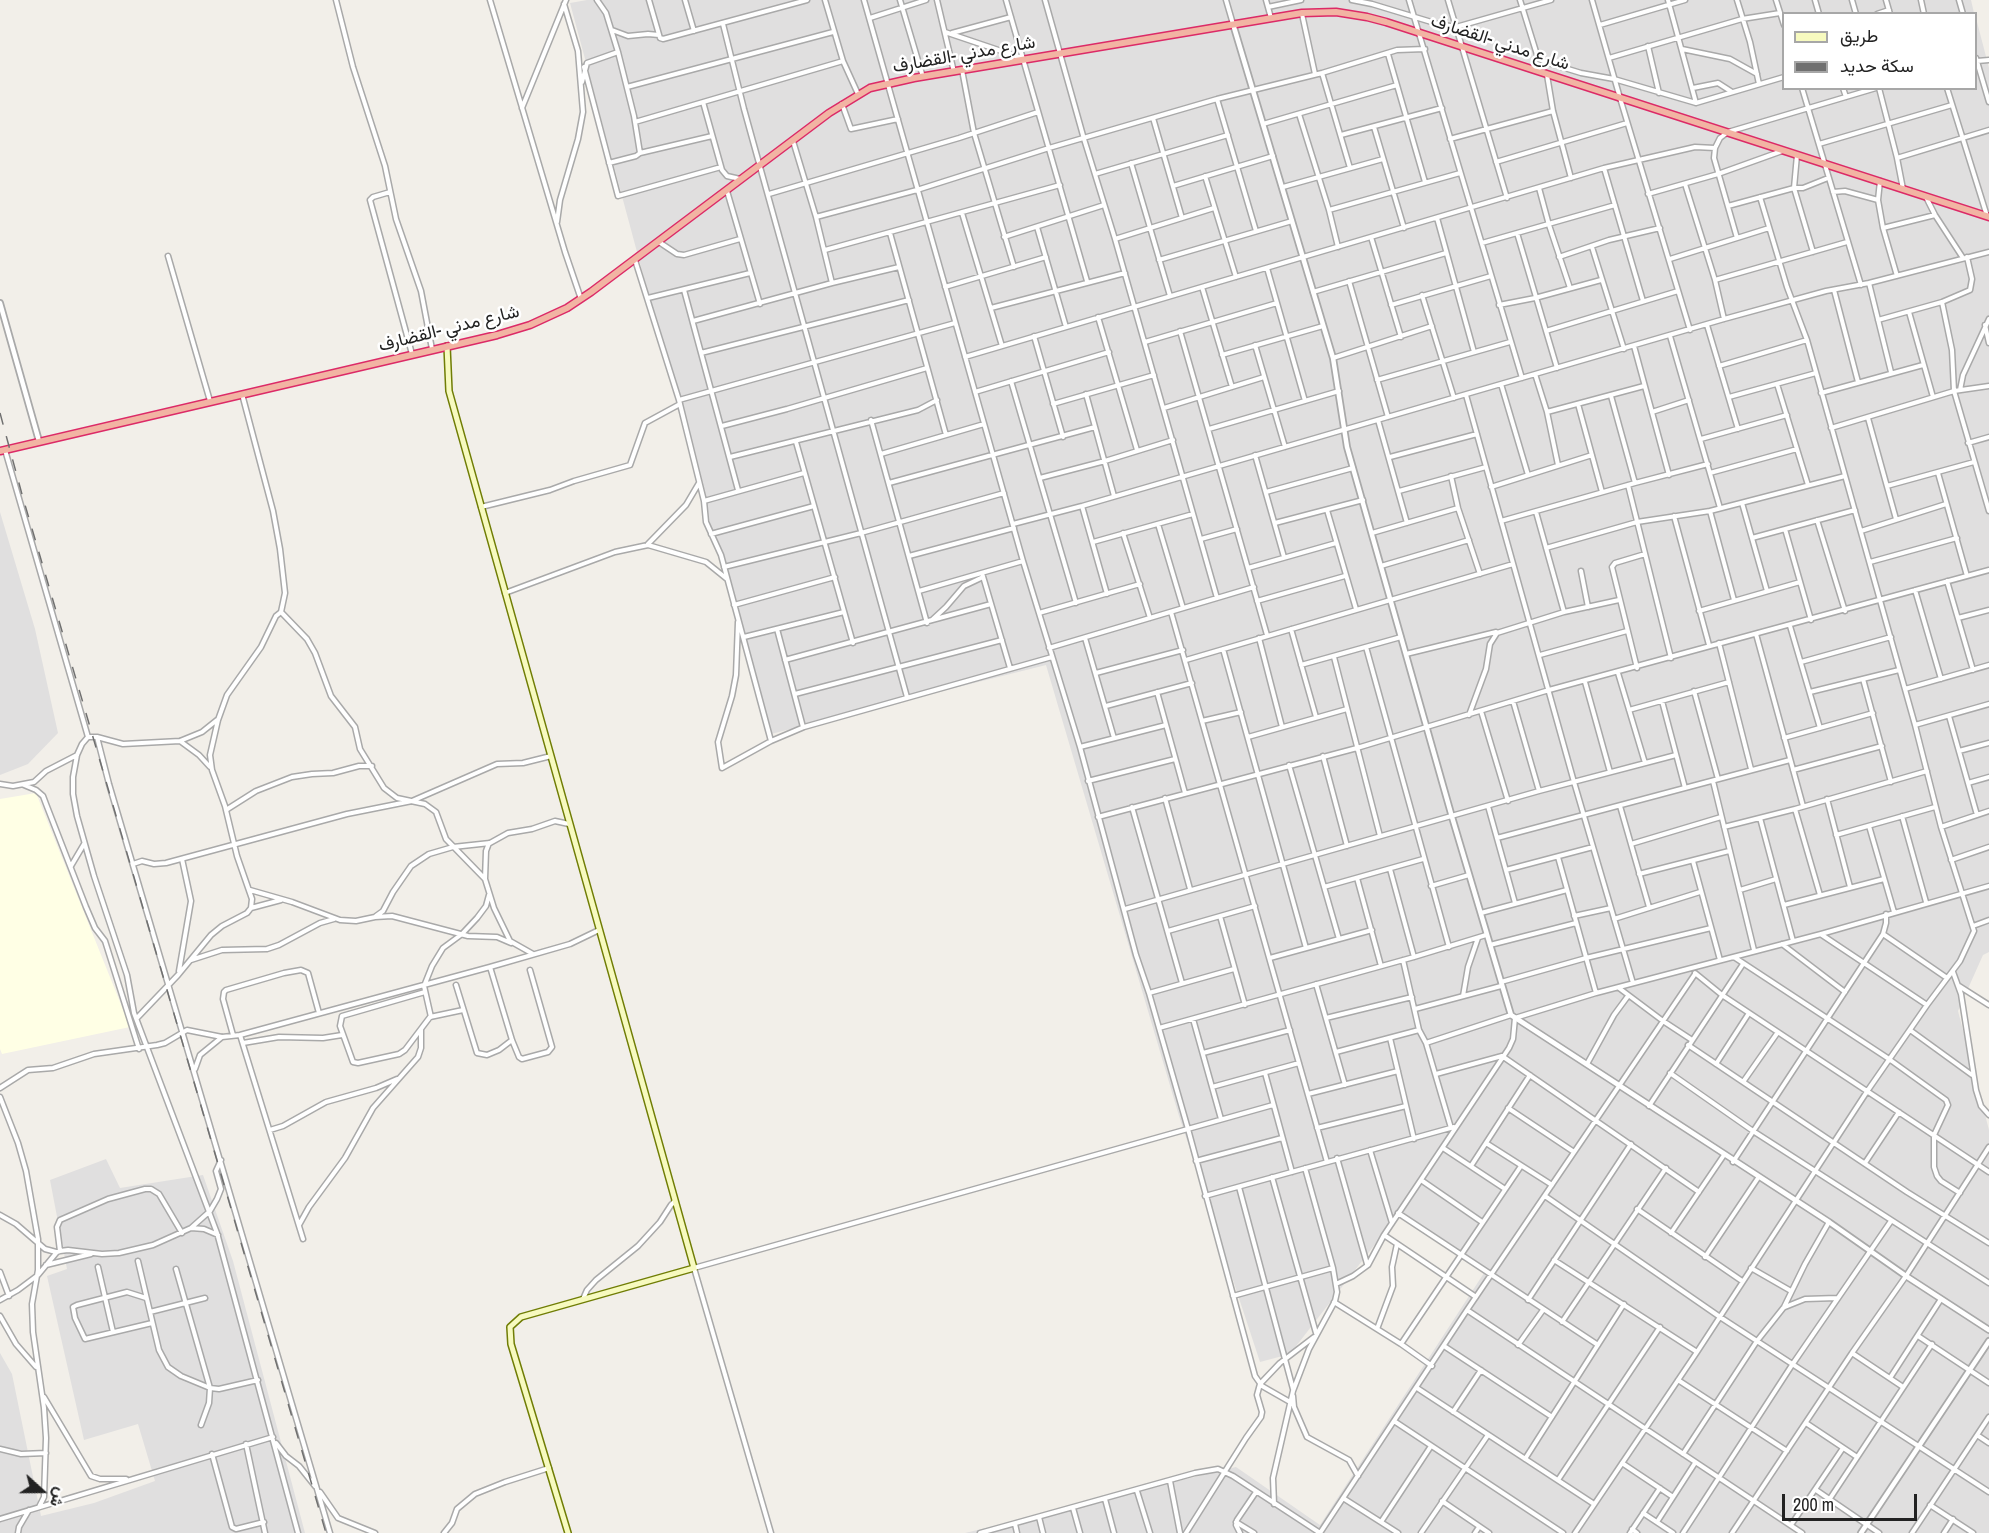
<!DOCTYPE html>
<meta charset="utf-8">
<style>
body{margin:0}
#map{position:relative;width:1989px;height:1533px;overflow:hidden;background:#f2efe9;font-family:"Archivo Narrow",Vazirmatn,sans-serif}
canvas{display:block}
.legend{position:absolute;left:1782px;top:12px;width:195px;height:78px;box-sizing:border-box;background:#fff;border:2px solid #a7a7a7;margin:0;padding:8px 10px;list-style:none;font-size:18px;color:#222}
.legend li{display:flex;align-items:center;gap:12px;height:30px}
.legend b{width:30px;border:2px solid #a7a7a7}
.north{position:absolute;left:12px;top:1461px;width:60px;height:60px;-webkit-text-stroke:4px #fff;paint-order:stroke;rotate:111deg;font-size:16px;font-weight:700;line-height:24px;text-align:center;color:#222}
.north::after{content:'';display:block;margin:auto;width:21px;height:27px;background:#222;clip-path:polygon(50% 0,100% 100%,50% 72%,0 100%)}
.scale{position:absolute;left:1782px;top:1494px;width:135px;height:27px;box-sizing:border-box;border:3px solid #222;border-top:0;padding-left:8px;font-size:18px;line-height:21px;white-space:nowrap;color:#222;-webkit-text-stroke:4px #fff;paint-order:stroke}
</style>
<div id="map">
<canvas width="1989" height="1533"></canvas>
<ul class="legend">
<li><b style="height:8px;background:#f7fabf"></b>طريق</li>
<li><b style="height:8px;background:#707070"></b>سكة حديد</li>
</ul>
<div class="north">ش</div>
<div class="scale">200 m</div>
</div>
<script>
const g = document.querySelector('canvas').getContext('2d');
g.lineJoin = 'round';
function fill(path, color) { g.fillStyle = color; g.fill(path, 'evenodd'); }
const toPath = rows => new Path2D(rows.map(r => 'M' + r).join(''));
function stroke(path, color, width, dash) { g.strokeStyle = color; g.lineWidth = width; g.lineCap = dash ? 'butt' : 'round'; g.setLineDash(dash || []); g.stroke(path); }
function write(font, color, halo, rows, align = 'center') {
  g.font = font + ' "Archivo Narrow",Vazirmatn,sans-serif'; g.lineWidth = 5; g.setLineDash([]); g.textBaseline = 'middle'; g.strokeStyle = halo; g.fillStyle = color; for (const [text, x, y, turn = 0] of rows) {
    g.save(); g.translate(x, y); g.rotate((+turn || 0) * Math.PI / 180); g.textAlign = isNaN(turn) ? turn : align; if (halo) g.strokeText(text, 0, 0); g.fillText(text, 0, 0); g.restore();
  }
}
fill(toPath([
 [587,0,1971,0,1974,13,1784,14,1784,88,1976,88,1976,18,1989,68,1989,952,1983,955,1958,1011,1989,1130,1989,1533,965,1533,1236,1467,1320,1525,1484,1273,1400,1212,1290,1354,1260,1362,1179,1116,1046,665,767,735,570,3],
 [0,512,35,629,58,733,28,764,0,775],
 [106,1159,120,1188,203,1175,233,1261,305,1533,0,1533,0,1353,12,1374,41,1516,94,1503,155,1481,138,1424,84,1440,47,1276,67,1269,50,1180]
]), '#e0dfdf');
fill(toPath([
 [36,793,130,1027,2,1054,0,1049,0,799]
]), '#ffffe5');
const minor = toPath([
 [336,0,353,67,385,166,396,219,421,291,432,349],
 [490,0,565,252,581,299],
 [597,0,606,13,618,52,634,116,640,153],
 [649,0,660,38,663,39,807,0],
 [685,0,694,31],
 [825,0,843,61,858,94],
 [864,0,1023,561,1080,747,1136,955,1149,993,1188,1129,1255,1376,1262,1386,1290,1402],
 [900,0,923,77],
 [937,0,954,72],
 [1006,0,1087,281],
 [1045,0,1084,139,1115,239,1217,598],
 [1226,0,1233,24],
 [1266,0,1271,18],
 [1352,0,1372,4,1438,24,1456,27,1551,0],
 [1409,0,1522,378],
 [1448,0,1507,198],
 [1520,0,1538,58,1545,62,1581,73,1614,79,1696,103,1784,77],
 [1592,0,1620,98,1690,330],
 [1668,0,1696,103],
 [1737,0,1750,42,1759,84],
 [1776,0,1784,25],
 [1815,0,1819,14],
 [1852,0,1856,14],
 [1886,0,1890,14],
 [1921,0,1924,14],
 [1959,0,1963,14],
 [1268,7,1301,0],
 [1302,14,1315,74],
 [1877,14,1889,10],
 [870,18,926,0],
 [723,24,744,109,907,697],
 [1600,25,1685,0],
 [612,30,628,36,648,34,659,35],
 [945,32,1022,58],
 [952,33,1011,17],
 [1648,46,1659,93],
 [1682,49,1730,59,1757,74],
 [1388,54,1425,182],
 [1609,58,1742,19,1780,13],
 [1976,58,1989,102],
 [1977,61,1989,60],
 [584,67,618,196,721,167],
 [962,70,974,133,1014,267],
 [1322,73,1350,168],
 [1547,75,1553,111,1571,178],
 [582,82,587,63,618,52],
 [627,87,833,32],
 [1693,88,1718,83,1732,92],
 [1802,88,1861,285],
 [1843,88,1846,97],
 [1879,88,1897,158,1903,189],
 [1947,88,1987,216],
 [1217,99,1256,231],
 [703,102,722,170,727,176,740,179],
 [842,104,851,129,898,119],
 [522,108,566,0],
 [1299,114,1329,210,1338,247],
 [1153,118,1182,218],
 [635,122,843,61],
 [1263,124,1397,85],
 [1374,127,1404,228],
 [1341,135,1442,108],
 [1450,139,1553,111],
 [793,141,816,217,832,283],
 [1819,144,1952,105],
 [1797,155,1794,188,1813,252],
 [1897,158,1989,130],
 [1496,162,1627,123],
 [609,163,636,156,640,153,712,136],
 [1131,163,1170,296],
 [1604,168,1643,301],
 [1095,174,1228,135],
 [1205,176,1236,277],
 [1880,181,1878,200,1883,228,1897,276],
 [1685,184,1715,280,1724,319],
 [1173,186,1273,156],
 [1283,187,1383,159],
 [1539,188,1549,225,1570,288],
 [727,191,760,304],
 [390,192,373,197,370,200,412,354],
 [1833,192,1845,191,1878,200],
 [769,194,959,138,1038,112],
 [1648,194,1718,174,1782,151],
 [1926,197,1935,215,1963,258],
 [1728,206,1794,188,1803,188,1828,178],
 [1329,210,1460,173],
 [962,213,1002,346],
 [816,217,917,190,1049,148,1217,99,1322,73,1397,50,1425,49],
 [1437,218,1474,352],
 [557,222,560,200,578,139,583,112,578,51,564,4],
 [1037,227,1066,327],
 [1883,228,1935,215],
 [890,233,946,435],
 [1517,233,1557,368],
 [1004,237,1104,205],
 [1371,237,1401,337],
 [1737,238,1714,158,1715,148,1720,138,1728,132,1876,88],
 [1115,239,1214,208],
 [659,242,677,254,684,255,740,239],
 [1482,243,1615,205],
 [1592,247,1624,349],
 [825,250,1060,185],
 [168,256,210,401],
 [1559,257,1609,240,1660,228],
 [1670,259,1769,228],
 [635,260,679,400,704,501,706,522,721,555,771,741],
 [1159,260,1292,221],
 [1267,268,1305,401],
 [1715,280,1847,242],
 [1349,281,1388,417],
 [1869,283,1989,252],
 [945,287,1046,257],
 [1202,287,1232,387],
 [684,290,738,490],
 [1834,290,1858,382],
 [1313,292,1446,253],
 [1422,295,1454,398],
 [648,298,750,273],
 [1942,302,1952,350,1954,391,1989,511],
 [1391,305,1491,276],
 [1499,305,1535,298,1601,280],
 [991,308,1125,273],
 [1909,312,1933,397],
 [1098,317,1137,450],
 [1878,320,1942,302,1970,290,1972,279,1967,257],
 [693,321,832,283,899,267],
 [1707,325,1738,429],
 [1985,325,1989,343],
 [1180,331,1267,635],
 [1546,331,1678,291],
 [1034,336,1063,437],
 [1670,336,1720,508],
 [1145,342,1277,303],
 [1255,345,1285,447],
 [1634,346,1669,475],
 [701,353,909,300],
 [1222,355,1323,326],
 [965,357,1604,168,1695,147,1715,148],
 [1333,358,1432,326],
 [1719,366,1807,340],
 [1535,374,1547,412,1558,465],
 [1377,380,1510,342],
 [1011,381,1076,603],
 [1501,384,1528,475],
 [1777,384,1808,485],
 [1960,390,1963,375,1989,319],
 [975,392,1109,352],
 [1821,393,1923,365],
 [242,394,273,511,280,549,285,593,281,612,276,616,261,647,227,695,218,720,210,755,212,770,225,806,237,856,252,899,251,908],
 [1086,394,1114,496],
 [1466,395,1574,782,1633,983],
 [1611,396,1635,483],
 [1729,397,1816,373],
 [679,400,955,323],
 [1053,404,1154,375],
 [1578,404,1602,492],
 [1164,408,1264,377],
 [1547,412,1644,386],
 [1652,412,1689,400],
 [1868,418,1896,519],
 [871,420,927,623],
 [1378,420,1407,523],
 [722,426,787,409,927,368],
 [1831,428,1954,391,1989,386],
 [1209,429,1339,391],
 [1701,439,1787,415],
 [796,442,853,643],
 [1968,443,1989,437],
 [5,450,88,737,82,744,77,755,73,777,73,794,77,816,94,876,127,975,134,1013,217,1233,298,1533],
 [881,454,984,424],
 [1255,455,1284,557],
 [730,457,918,410,937,400],
 [1390,457,1477,434],
 [1710,473,1797,449],
 [1938,473,1967,576],
 [1451,476,1458,508,1480,574],
 [1040,478,1105,461,1173,440],
 [889,483,1095,427],
 [1628,485,1671,658],
 [1887,486,1974,462],
 [1491,487,1592,455],
 [1399,491,1486,467],
 [1266,492,1353,468],
 [704,501,804,473],
 [1742,503,1767,591],
 [1082,506,1107,594],
 [481,507,550,490,574,481,630,465,645,423,680,404],
 [1327,510,1356,609],
 [1710,511,1734,600],
 [1536,512,1564,612],
 [1674,516,1709,645],
 [1817,520,1845,611],
 [1501,521,1635,483,1708,464],
 [1275,523,1363,500],
 [1013,524,1082,506,1724,319,1826,291,1869,283,1891,372],
 [1158,524,1183,608],
 [1785,529,1811,620],
 [1861,531,1946,504],
 [1123,533,1150,618],
 [1372,533,1458,508],
 [711,534,814,506],
 [1752,538,1855,510],
 [1201,539,1237,529],
 [1093,542,1193,514],
 [648,544,686,505,699,483],
 [1546,548,1637,522,1710,511,1845,476],
 [909,556,1014,528],
 [1870,562,1957,538],
 [1381,566,1469,540],
 [724,567,861,533,1004,493],
 [1248,568,1336,543],
 [1581,571,1588,607],
 [982,573,1010,668],
 [1947,581,1973,670],
 [1915,590,1941,679],
 [919,591,1023,561],
 [505,593,615,552,648,545,706,562,727,579],
 [1257,601,1345,576],
 [734,605,835,577],
 [1699,611,1800,582],
 [281,612,307,639,315,653,331,696,355,727,360,749,384,788,397,798,425,804,436,812,446,839,485,879,494,908,510,941,533,954],
 [1171,612,1327,1162],
 [1039,613,1140,584],
 [1958,618,1989,610],
 [932,620,946,607,964,586,983,577],
 [738,622,736,675,732,696,718,742,722,768,771,741,804,727,1052,657],
 [1790,626,1820,728],
 [777,629,803,727],
 [1291,629,1316,717],
 [1756,634,1803,806],
 [744,637,844,612],
 [1085,638,1114,738],
 [1259,638,1282,727],
 [1719,643,1751,769],
 [1366,647,1449,947],
 [1049,648,1254,587],
 [1223,649,1306,948],
 [1406,654,1496,632],
 [1540,655,1627,631],
 [1334,657,1380,836],
 [785,660,991,604],
 [1186,660,1513,564],
 [1801,662,1891,637],
 [1301,665,1401,637],
 [1637,668,1612,567,1615,563,1645,554],
 [1096,673,1183,650],
 [1618,673,1645,763],
 [1863,679,1891,782],
 [1585,682,1610,772],
 [1905,689,1989,665],
 [1694,691,1718,779],
 [1157,692,1185,793],
 [1810,692,1899,670],
 [795,694,1002,640],
 [1513,701,1539,791],
 [1662,701,1685,788],
 [1106,706,1192,683],
 [1629,710,1729,682],
 [1481,711,1508,801],
 [1469,715,1486,669,1490,644,1497,633,1564,612,1619,600],
 [1949,716,1977,815],
 [1202,721,1241,712],
 [1915,725,1989,704],
 [88,737,97,737,123,744,180,741,202,732,217,720],
 [97,737,109,784,330,1533],
 [1248,737,1347,709],
 [1784,738,1873,713],
 [180,741,199,755,210,767],
 [1080,747,1166,725],
 [1959,751,1989,743],
 [1323,756,1347,846],
 [1289,765,1339,939],
 [1793,770,1882,746],
 [1088,781,1175,759],
 [1713,781,1754,950],
 [1968,783,1989,777],
 [0,784,13,786,34,782,46,771,77,755],
 [24,785,36,790,43,796,46,804,86,907,95,928,105,941,139,1049],
 [1165,798,1190,889],
 [1827,799,1850,887],
 [1488,806,1515,903],
 [1620,806,1649,907],
 [1132,807,1182,983],
 [1795,809,1820,895],
 [226,810,256,791,292,777,312,774,333,773,359,766,372,766],
 [1902,816,1926,902],
 [1098,817,1357,748,1549,690,1989,570],
 [1760,818,1793,941],
 [1869,826,1894,912],
 [1724,827,1795,809,1927,771],
 [1941,827,1989,811],
 [1836,835,1935,807],
 [1497,838,1790,760],
 [1631,844,1721,817],
 [1558,857,1596,993],
 [1951,860,1989,847],
 [1693,861,1720,960],
 [133,864,142,861,154,864,166,863,347,814,412,801,497,764,523,763,551,756],
 [71,866,84,844],
 [1390,869,1414,957],
 [1506,870,1593,847],
 [1639,874,1729,851],
 [1357,878,1381,966],
 [485,879,486,851,489,843],
 [1431,886,1469,875],
 [1324,887,1423,859],
 [250,890,292,902,340,920,356,921,375,917,392,916,468,936,497,937,511,943],
 [1740,890,1776,879],
 [1784,905,1884,879],
 [1125,909,1539,791,1676,755],
 [1481,913,1567,890],
 [376,916,383,911,393,892,411,866,429,854,453,847,490,843,508,833,532,829,555,821,569,824],
 [1220,916,1245,1005],
 [1574,916,1611,908],
 [1614,919,1700,892],
 [1973,926,1989,920],
 [1168,931,1255,906],
 [1883,934,1947,978],
 [1822,935,1927,1005],
 [1782,944,1845,992],
 [1490,945,1576,923],
 [1734,957,1889,1059,1946,1100,1948,1105,1934,1135,1934,1167,1937,1176,1941,1181,1960,1193],
 [1270,958,1372,930],
 [191,960,222,950,267,949,279,945,320,923,334,919],
 [490,967,512,1040,519,1057,522,1059,548,1052,552,1047,530,970],
 [179,971,191,901,182,859],
 [1953,972,1961,994,1976,1090,1981,1106,1989,1115],
 [1695,973,1722,995,1989,1172],
 [1501,982,1586,958,1711,928],
 [1316,984,1345,1085],
 [456,985,477,1053,487,1055,499,1050,512,1040],
 [1959,986,1989,1005],
 [1619,988,1663,1021,1692,1040],
 [425,992,342,1016,340,1026,353,1062,358,1063,399,1054,405,1050,430,1017,463,1010],
 [1149,993,1234,969],
 [1463,996,1468,967,1478,938],
 [1415,1009,1501,986],
 [431,1017,424,986,432,966,443,948,462,934,477,918,486,906,489,895],
 [137,1018,178,975,211,935,222,926,247,913,251,908,281,900],
 [1326,1018,1412,997],
 [1193,1019,1221,1119],
 [1159,1028,1414,957,1486,935],
 [1419,1030,1426,1043],
 [1910,1030,1972,1075],
 [233,1035,223,999,224,992,226,990,284,973,301,970,308,973,319,1013],
 [240,1035,303,1239],
 [1390,1038,1414,1139],
 [243,1043,279,1037,323,1038,342,1035],
 [1688,1045,1907,1192,1989,1243],
 [1336,1052,1419,1030,1403,960],
 [1203,1053,1290,1030],
 [1587,1064,1614,1015,1628,996],
 [1716,1064,1749,1013],
 [195,1069,200,1055,222,1037],
 [1265,1073,1292,1172],
 [1670,1073,1753,1131,1989,1283],
 [1436,1074,1502,1056,1699,1192],
 [1743,1082,1778,1032],
 [1212,1087,1299,1063],
 [0,1088,28,1070,53,1068,94,1054,157,1045,165,1043,187,1030,222,1037,240,1035,490,967,570,944,599,930],
 [1308,1094,1398,1071],
 [0,1097,18,1143,26,1171,38,1239,38,1270,32,1304,33,1332,44,1408,46,1438,44,1497,39,1507],
 [1649,1106,1743,964],
 [1508,1108,1574,1152],
 [1317,1128,1406,1106],
 [1451,1128,1426,1043,1511,1015],
 [270,1130,283,1126,326,1102,376,1088,397,1079],
 [1486,1143,1552,1185],
 [1443,1148,1505,1189],
 [1370,1150,1392,1223],
 [1337,1158,1367,1264],
 [1196,1161,1282,1138],
 [1733,1162,1883,934,1886,923,1886,914],
 [1865,1163,1899,1112],
 [1471,1166,1530,1075],
 [1272,1177,1316,1333],
 [1421,1180,1482,1222],
 [1239,1187,1293,1389],
 [1205,1196,1454,1127],
 [1545,1196,1720,1317,1989,1492],
 [1637,1209,1742,1281],
 [1398,1213,1598,1345],
 [0,1215,16,1224,45,1249,56,1252],
 [299,1225,309,1207,345,1158,373,1108,418,1057,421,1048,421,1030],
 [191,1228,204,1229,218,1235],
 [1671,1233,1724,1155],
 [1384,1235,1476,1297],
 [60,1251,57,1227,60,1220,108,1199,145,1189,151,1189,159,1194,182,1233],
 [1705,1257,1758,1178],
 [1554,1260,1697,1352],
 [138,1261,159,1350,168,1367,181,1376,210,1388,219,1389,258,1380],
 [46,1265,91,1254],
 [98,1267,113,1332],
 [1751,1268,1791,1291],
 [176,1269,210,1388,209,1403,201,1425],
 [0,1272,9,1296],
 [1336,1284,1353,1276,1368,1265,1384,1235,1509,1048,1513,1039,1515,1018,1596,993,1821,934,1989,886],
 [1233,1296,1333,1268],
 [146,1298,127,1292,77,1305,73,1307,75,1318,85,1339,152,1323],
 [583,1299,587,1290,596,1280,638,1246,660,1222,671,1205,675,1201],
 [0,1300,18,1290,38,1275,57,1252,60,1251,68,1250,102,1254,119,1253,153,1245,191,1228,210,1211,217,1199,221,1189,216,1171,221,1160],
 [1528,1300,1631,1144],
 [1334,1302,1401,1344],
 [1785,1307,1805,1299,1837,1298],
 [1467,1310,1802,1533],
 [150,1312,205,1298],
 [0,1316,16,1344,36,1367],
 [1562,1322,1666,1168],
 [1377,1329,1393,1286,1392,1267,1397,1244],
 [1918,1336,1989,1383],
 [1518,1345,1543,1310],
 [1444,1346,1552,1417],
 [1852,1353,1903,1387],
 [1432,1366,1401,1344,1521,1166],
 [1890,1378,1941,1299],
 [1678,1380,1787,1451],
 [1417,1388,1594,1504],
 [1293,1396,1294,1407,1307,1437,1349,1460,1358,1476],
 [44,1397,91,1476,100,1479,126,1479],
 [1453,1412,1481,1370],
 [1394,1421,1563,1533],
 [1806,1423,1857,1457],
 [1977,1435,1989,1443],
 [276,1443,286,1456,299,1466,315,1486],
 [246,1444,265,1533],
 [0,1449,21,1454,46,1453],
 [212,1454,232,1527,236,1529,264,1522],
 [1683,1454,1757,1341,1784,1307,1805,1264,1829,1222],
 [1525,1459,1624,1304],
 [1622,1463,1673,1497],
 [1558,1480,1660,1327],
 [1170,1481,1180,1533],
 [1816,1490,1879,1533],
 [1137,1491,1150,1533],
 [320,1492,338,1518,375,1533],
 [1343,1498,1398,1533],
 [1105,1499,1114,1533],
 [1829,1500,1932,1344],
 [1442,1501,1489,1533],
 [1274,1504,1273,1478,1293,1391,1309,1349,1335,1301,1337,1292,1333,1268,1305,1168],
 [1930,1505,1973,1533],
 [1073,1508,1080,1533],
 [1643,1513,1673,1533],
 [1039,1517,1043,1533],
 [0,1519,273,1437],
 [1236,1522,1254,1533],
 [1381,1522,1431,1446],
 [1657,1522,1695,1463],
 [1015,1524,1017,1533],
 [1791,1525,1843,1448],
 [1632,1529,1637,1533],
 [18,1533,19,1527,29,1510],
 [444,1533,452,1523,457,1509,475,1494,505,1482,549,1468],
 [771,1533,694,1268,1273,1105],
 [980,1533,1195,1473,1218,1469,1233,1476,1320,1533],
 [1186,1533,1246,1438,1261,1417,1262,1412,1257,1395,1260,1384,1280,1363,1314,1337],
 [1240,1533,1236,1525,1237,1520,1256,1492],
 [1320,1533,1467,1310,1695,974],
 [1421,1533,1488,1435],
 [1475,1533,1479,1527],
 [1575,1533,1697,1352,1868,1090,1927,1005,1960,961,1974,931,1941,827,1915,725,1807,340,1787,287,1760,197],
 [1630,1533,1660,1488],
 [1683,1533,1792,1365,1891,1221],
 [1732,1533,1852,1353,1906,1276,1989,1147],
 [1912,1533,1989,1417],
 [1944,1533,1953,1519]
]);
const tertiary = toPath([
 [1233,24,1333,358,1347,447,1452,817,1511,1015,1829,1222,1906,1276,1989,1330],
 [0,303,39,441],
 [1861,1533,1989,1341]
]);
const secondary = toPath([
 [447,346,449,391,694,1268,521,1317,510,1327,511,1344,568,1533]
]);
const trunk = toPath([
 [0,451,497,335,530,325,567,308,591,292,829,113,870,88,914,78,1302,13,1336,12,1367,17,1386,22,1989,217]
]);
stroke(minor, '#a9a9a9', 7);
stroke(tertiary, '#a9a9a9', 8);
stroke(secondary, '#707d05', 8);
stroke(trunk, '#dc2a67', 9);
stroke(minor, '#fff', 4);
stroke(tertiary, '#fff', 4.5);
stroke(secondary, '#f7fabf', 5);
stroke(trunk, '#f2b4a3', 6);
stroke(toPath([
 [0,413,23,498,326,1533]
]), '#707070', 1.5, [12, 12]);
write('18px', '#222', '#fff', [
 ["شارع مدني -القضارف",1500,43,18],
 ["شارع مدني -القضارف",964,55,-10],
 ["شارع مدني -القضارف",449,329,-14]
]);
</script>
